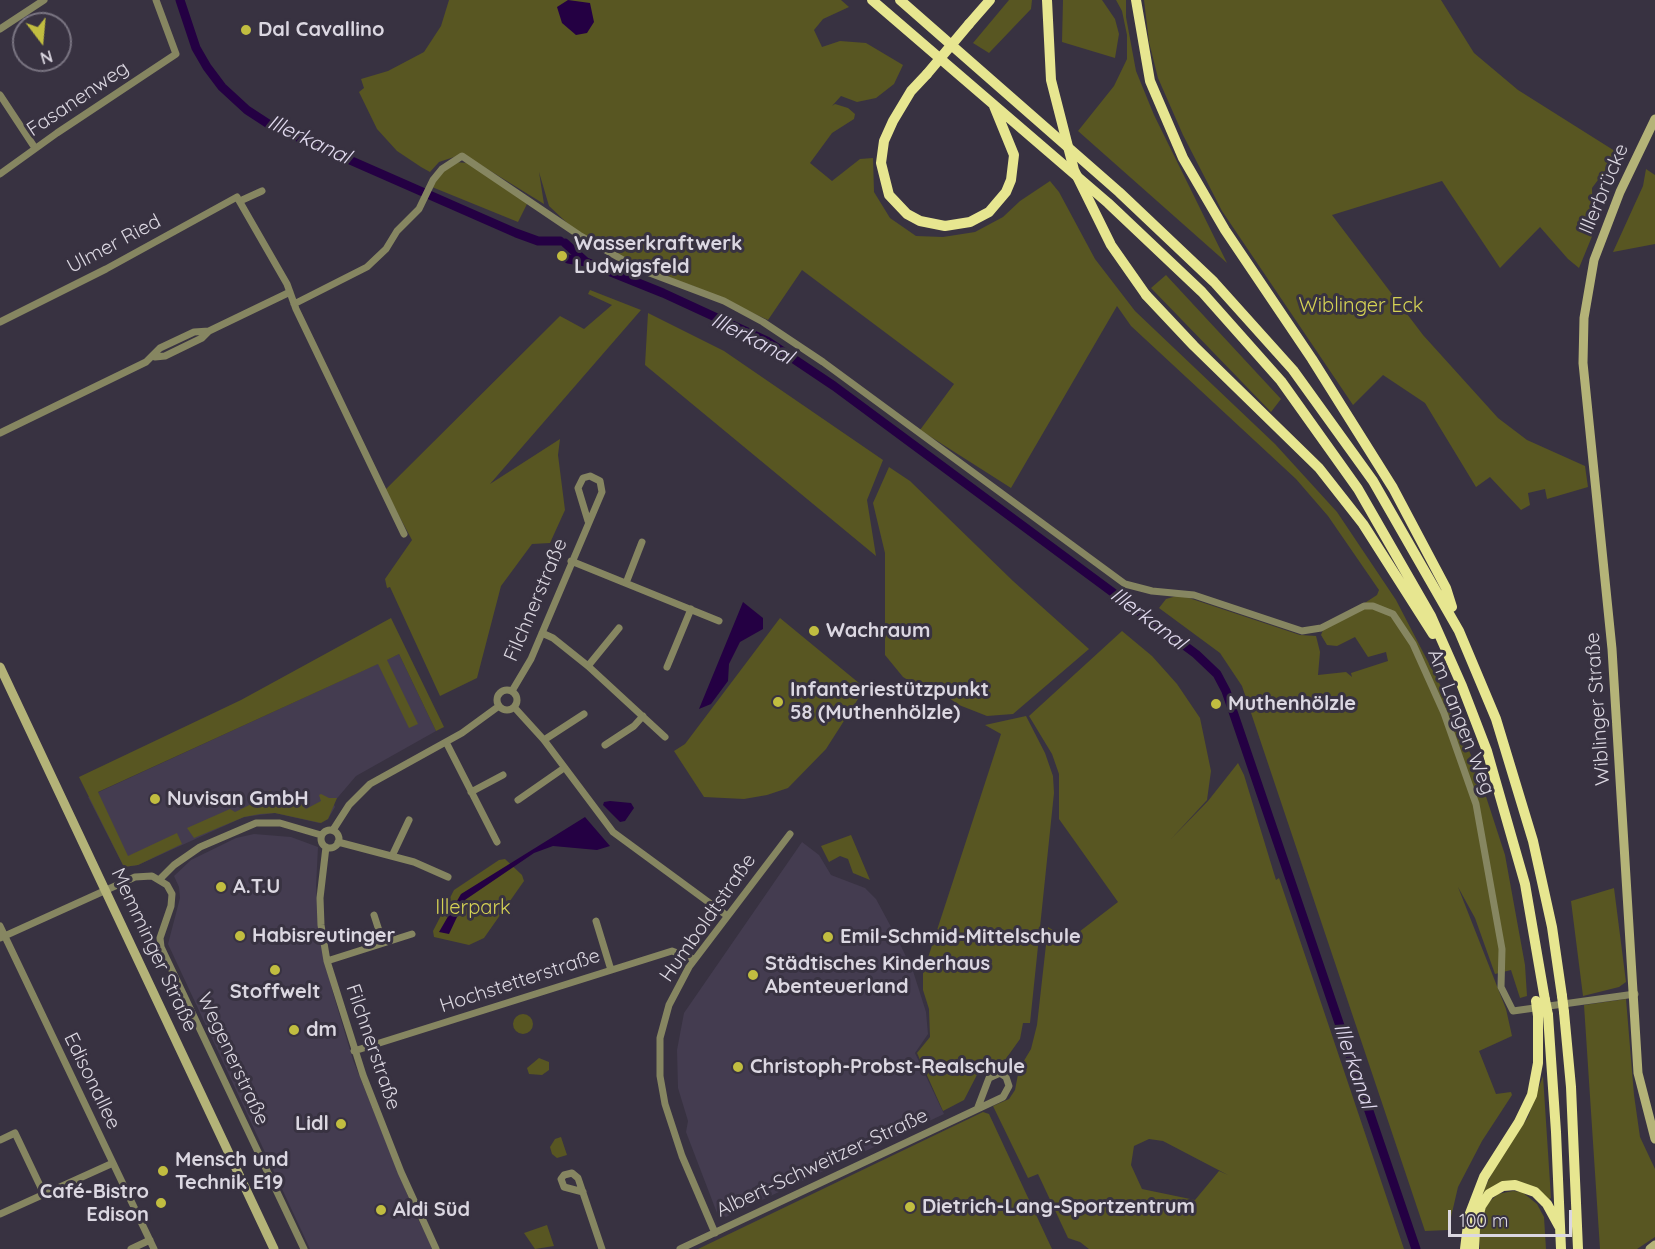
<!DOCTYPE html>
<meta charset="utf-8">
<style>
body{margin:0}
#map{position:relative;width:1655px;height:1249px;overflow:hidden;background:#383241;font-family:Quicksand,sans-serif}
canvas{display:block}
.north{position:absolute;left:12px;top:12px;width:60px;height:60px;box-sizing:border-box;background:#383241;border:2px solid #797481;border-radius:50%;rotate:164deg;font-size:16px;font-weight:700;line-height:24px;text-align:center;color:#dbd7e1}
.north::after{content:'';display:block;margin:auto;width:21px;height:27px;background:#c1bd40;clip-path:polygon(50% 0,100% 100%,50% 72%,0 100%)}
.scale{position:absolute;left:1448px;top:1210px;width:124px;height:27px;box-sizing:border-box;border:3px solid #dbd7e1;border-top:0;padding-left:8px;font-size:18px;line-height:21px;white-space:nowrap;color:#dbd7e1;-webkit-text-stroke:4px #383241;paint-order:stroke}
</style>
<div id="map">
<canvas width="1655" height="1249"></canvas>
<div class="north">N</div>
<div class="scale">100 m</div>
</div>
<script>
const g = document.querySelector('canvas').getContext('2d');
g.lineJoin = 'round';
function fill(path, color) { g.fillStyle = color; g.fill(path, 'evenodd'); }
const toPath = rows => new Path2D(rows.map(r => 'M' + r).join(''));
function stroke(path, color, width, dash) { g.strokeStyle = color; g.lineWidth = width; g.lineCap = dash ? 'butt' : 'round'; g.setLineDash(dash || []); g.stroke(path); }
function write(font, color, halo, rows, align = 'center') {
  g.font = font + ' Quicksand,sans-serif'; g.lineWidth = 6; g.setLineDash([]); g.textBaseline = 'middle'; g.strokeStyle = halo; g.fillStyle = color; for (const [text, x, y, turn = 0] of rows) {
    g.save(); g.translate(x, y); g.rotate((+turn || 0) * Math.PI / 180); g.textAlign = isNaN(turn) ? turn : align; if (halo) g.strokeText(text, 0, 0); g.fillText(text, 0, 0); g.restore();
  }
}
fill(toPath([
 [399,654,436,731,356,776,333,803,335,807,328,819,319,823,275,813,244,817,138,865,124,867,88,797],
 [254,834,291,837,318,847,316,887,320,939,333,993,353,1060,413,1209,433,1249,310,1249,168,944,180,898,179,887,174,876,191,860,236,838],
 [802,842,819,855,831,875,865,888,876,899,897,938,913,971,926,1012,928,1034,915,1053,944,1114,726,1217,717,1213,686,1132,688,1121,678,1088,677,1050,684,1013]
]), '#443c50');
fill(toPath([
 [449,0,841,0,849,7,823,19,814,30,822,47,840,41,866,43,903,65,894,84,876,98,857,102,841,96,832,106,835,104,848,108,855,114,854,119,832,133,810,163,832,181,860,159,873,158,874,192,890,218,916,236,943,237,975,232,1003,217,1020,201,1050,181,1059,192,1095,259,1135,311,1275,444,1337,512,1396,600,1450,704,1479,775,1505,855,1525,965,1527,996,1520,998,1511,970,1495,974,1475,918,1458,887,1506,1009,1512,1036,1479,1051,1496,1094,1511,1092,1512,1095,1482,1141,1458,1187,1448,1230,1425,1231,1242,686,1220,653,1159,608,1166,599,1180,595,1300,635,1316,636,1320,652,1318,675,1346,672,1352,677,1351,673,1388,661,1386,652,1368,657,1355,637,1337,646,1327,645,1321,635,1323,630,1377,595,1379,590,1328,516,1296,479,1131,326,1117,306,1011,488,920,430,954,384,802,270,768,320,693,286,650,272,594,248,549,206,539,172,544,204,463,154,439,162,430,172,421,167,397,151,377,129,359,92,364,88,361,79,388,71,424,52,441,26],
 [1009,0,1032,0,1031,9,989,53,973,43],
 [1063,0,1102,0,1115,19,1119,34,1115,58,1062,42],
 [1116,0,1126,0,1126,17,1136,71,1154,115,1227,263,1078,131,1114,86,1127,59,1127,35,1122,11],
 [1144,0,1441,0,1474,53,1518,90,1618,153,1592,188,1593,234,1579,268,1568,259,1540,227,1500,268,1442,181,1332,215,1423,335,1498,418,1527,440,1585,466,1588,487,1547,499,1545,489,1528,493,1530,505,1521,510,1490,477,1476,487,1425,403,1383,375,1353,405,1222,211,1183,135,1158,78,1149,42],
 [454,162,468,163,528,202,518,222,432,187,439,176],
 [1646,169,1655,175,1655,244,1613,252,1643,186],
 [1166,275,1281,399,1271,412,1151,288],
 [590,290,641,310,490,484,560,439,558,455,565,510,550,543,532,544,501,586,477,678,440,696,390,587,387,588,385,579,412,540,385,490,560,316,584,329,612,305,588,294],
 [648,313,724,351,883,460,867,500,876,556,645,365],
 [889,467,910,481,1013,581,1089,649,1013,714,987,716,959,705,935,688,931,694,903,677,885,655,885,553,873,503],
 [391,618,444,727,436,731,399,654,387,660,418,724,409,728,378,664,98,792,128,856,177,833,182,844,138,865,124,867,79,777,241,700],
 [780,618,865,688,826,749,788,788,767,795,744,799,704,797,674,751,685,744],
 [1122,631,1152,656,1177,684,1200,718,1211,771,1207,800,1171,839,1208,801,1238,763,1244,775,1276,880,1279,878,1404,1249,1089,1249,1080,1242,1068,1238,1038,1174,1028,1178,993,1106,1009,1099,1015,1090,1019,1069,1031,1049,1037,1025,1048,927,1066,938,1075,935,1118,902,1059,819,1059,774,1052,754,1029,716],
 [1149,1139,1163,1141,1228,1175,1219,1171,1195,1200,1142,1189,1131,1165,1134,1146],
 [1026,716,1045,753,1053,776,1054,793,1030,1023,1023,1023,1020,1039,1005,1060,981,1067,964,1100,943,1111,917,1053,930,1037,929,1009,923,990,923,973,1001,734,985,725],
 [270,790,276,802,292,795,306,809,321,801,319,795,321,794,329,798,337,798,328,819,321,823,275,813,260,814,244,817,194,838,187,828,230,809,235,812,266,797],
 [851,835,870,880,853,873,848,859,840,856,829,862,821,846],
 [505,859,522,875,524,881,484,938,469,945,434,937,433,931,454,890,499,860],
 [1614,888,1626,982,1619,987,1583,996,1571,901],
 [1626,999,1634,1095,1640,1137,1655,1169,1655,1237,1637,1249,1600,1249,1584,1005],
 '513 1024a10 10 0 1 1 20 0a10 10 0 1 1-20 0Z',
 [539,1058,549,1062,549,1070,542,1075,529,1074,527,1068],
 [1543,1076,1551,1198,1548,1200,1530,1185,1482,1194,1496,1165,1528,1117],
 [983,1112,989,1114,1052,1249,698,1249],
 [561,1137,567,1155,557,1158,552,1154,550,1147,555,1139],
 [1513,1191,1522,1192,1537,1204,1544,1217,1546,1249,1480,1249,1478,1232,1486,1205,1498,1194],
 [547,1225,554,1246,535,1249,524,1233]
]), '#585622');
fill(toPath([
 [568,0,590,3,594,22,587,33,576,35,562,23,557,7],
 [743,602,763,618,763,629,740,642,729,664,728,681,711,704,699,709],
 [610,801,631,803,634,808,625,821,620,822,603,805,604,802],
 [585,817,610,846,597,850,553,846,534,853,465,900,449,934,439,932,461,894]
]), '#240043');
stroke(toPath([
 [180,0,196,48,207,67,222,87,247,110,270,125,516,233,538,241,560,241],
 [565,243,586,262,663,293,767,341,834,386,1196,654,1217,674,1226,691,1416,1249],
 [568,259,586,262]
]), '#240043', 9);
stroke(toPath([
 [0,29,44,0],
 [0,95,35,148],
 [0,174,57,133,176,54,156,0],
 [240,201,262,191],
 [294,304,367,267,386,249,397,231,419,209,433,180,442,169,462,156,579,235,639,269,724,301,763,322,823,362,1125,584,1152,591,1194,595,1302,631,1321,628,1364,606,1373,606,1393,614,1413,644,1444,713,1476,804,1502,949,1501,987,1513,1011,1635,994],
 [0,322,106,269,237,197,287,284,296,309,404,534],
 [155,357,165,356,202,338,209,331,290,292],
 [0,433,146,362,160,348,194,332,209,331],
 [571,561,719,621],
 [626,583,642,542],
 [542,633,553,638,588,666,665,737],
 [588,666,619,628],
 [667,667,691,609],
 '497 700a10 10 0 1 1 20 0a10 10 0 1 1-20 0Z',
 [512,691,531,659,602,492,600,481,590,476,583,478,578,488,588,521],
 [514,707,544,740,613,832,726,915],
 [544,740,584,714],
 [446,742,497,842],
 [605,745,634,726,643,716],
 [471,792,503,775],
 [518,800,564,768],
 [333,830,349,805,370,784,462,733,499,706],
 '321 839a9 9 0 1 1 18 0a9 9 0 1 1-18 0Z',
 [338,842,414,862,448,877],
 [326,847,320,898,321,925,327,961,363,1075,401,1172,436,1249],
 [392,856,409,820],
 [160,879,174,865,200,847,256,823,280,823,321,835],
 [374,915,383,943],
 [596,921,611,970],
 [0,926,154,1249],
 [0,938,135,877,152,876,167,885,172,894,171,906,160,938,161,947,304,1249],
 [327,961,412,934],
 [354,1051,672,951,694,959],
 [0,1140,15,1133,44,1194],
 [583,1192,564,1187,561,1179,564,1175,572,1173,578,1178,602,1249],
 [0,1214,113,1163],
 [715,1233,682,1156,665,1104,660,1076,660,1038,669,1005,689,967,790,834],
 [131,1249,150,1240],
 [680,1249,1003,1097,1009,1086,1006,1077,1000,1073,989,1078,978,1107]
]), '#868661', 7);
stroke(toPath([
 [1655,119,1620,192,1594,260,1584,318,1583,363,1612,649,1638,1073,1655,1139],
 [0,667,274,1249],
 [1650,1249,1655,1245]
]), '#b4b378', 9);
stroke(toPath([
 [872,0,1108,203,1202,292,1281,381,1358,489,1431,616,1462,686,1487,751,1525,884,1545,1000],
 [900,0,1119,192,1214,282,1293,370,1373,481,1459,631,1496,719,1533,841,1552,927,1562,996],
 [1136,0,1150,81,1183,158,1225,230,1312,359,1393,488,1446,588,1452,607],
 [969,24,990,0],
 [927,74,911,91,893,121,884,141,881,163,889,195,907,214,920,221,945,226,970,222,989,212,1006,192,1011,180,1014,155,994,106],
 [1146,295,1194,346,1319,468,1363,524,1433,634],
 [1564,1012,1571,1087,1578,1249],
 [1548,1015,1556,1132,1561,1249],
 [1465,1249,1469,1216,1484,1177,1519,1122,1532,1095,1538,1063,1538,1016],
 [1474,1249,1475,1229,1481,1206,1489,1194,1503,1186,1515,1185,1535,1192,1547,1204,1559,1226]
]), '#e7e690', 10);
stroke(toPath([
 [1047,0,1051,80,1074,170,1111,245,1146,295],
 [927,74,969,24],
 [1562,996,1564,1012],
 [1545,1000,1548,1015],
 [1536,1001,1538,1016]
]), '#e7e690', 10);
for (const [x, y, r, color] of [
 [246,30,6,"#c1bd40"],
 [562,256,6,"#c1bd40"],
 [814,631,6,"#c1bd40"],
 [778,702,6,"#c1bd40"],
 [1216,704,6,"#c1bd40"],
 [155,799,6,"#c1bd40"],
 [221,887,6,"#c1bd40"],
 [240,936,6,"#c1bd40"],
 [828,937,6,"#c1bd40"],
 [275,970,6,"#c1bd40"],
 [753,975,6,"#c1bd40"],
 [294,1030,6,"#c1bd40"],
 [738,1067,6,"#c1bd40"],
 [341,1124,6,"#c1bd40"],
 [163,1171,6,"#c1bd40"],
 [161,1203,6,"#c1bd40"],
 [910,1207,6,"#c1bd40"],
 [381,1210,6,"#c1bd40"]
]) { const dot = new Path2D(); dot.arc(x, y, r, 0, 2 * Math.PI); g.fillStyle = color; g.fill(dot); stroke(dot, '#383241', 2); }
write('bold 20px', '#dbd7e1', '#383241', [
 ["Dal Cavallino",258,30],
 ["Wasserkraftwerk",574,244],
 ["Ludwigsfeld",574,267],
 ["Wachraum",826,631],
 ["Infanteriestützpunkt",790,690],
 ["58 (Muthenhölzle)",790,713],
 ["Muthenhölzle",1228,704],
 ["Nuvisan GmbH",167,799],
 ["A.T.U",233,887],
 ["Habisreutinger",252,936],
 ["Emil-Schmid-Mittelschule",840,937],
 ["Städtisches Kinderhaus",765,964],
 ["Abenteuerland",765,987],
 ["Stoffwelt",275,992,"center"],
 ["dm",306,1030],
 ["Christoph-Probst-Realschule",750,1067],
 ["Lidl",329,1124,"right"],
 ["Mensch und",175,1160],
 ["Technik E19",175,1183],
 ["Café-Bistro",149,1192,"right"],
 ["Edison",149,1215,"right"],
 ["Dietrich-Lang-Sportzentrum",922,1207],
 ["Aldi Süd",393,1210]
], 'left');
write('20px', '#dbd7e1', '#383241', [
 ["Fasanenweg",78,99,-34],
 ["Illerbrücke",1604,189,-67],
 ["Ulmer Ried",114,244,-28],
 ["Filchnerstraße",536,600,-67],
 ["Wiblinger Straße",1598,709,-94],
 ["Am Langen Weg",1461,722,69],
 ["Humboldtstraße",708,918,-55],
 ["Memminger Straße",154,950,65],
 ["Hochstetterstraße",520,981,-18],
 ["Filchnerstraße",373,1047,71],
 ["Wegenerstraße",233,1059,65],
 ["Edisonallee",92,1081,64],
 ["Albert-Schweitzer-Straße",822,1163,-25]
]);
write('20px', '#d5d254', '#383241', [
 ["Wiblinger Eck",1361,306],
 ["Illerpark",473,908]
]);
write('italic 21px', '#e2dbf0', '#383241', [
 ["Illerkanal",309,140,25],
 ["Illerkanal",752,339,27],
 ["Illerkanal",1148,619,37],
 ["Illerkanal",1354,1066,71]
]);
</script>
